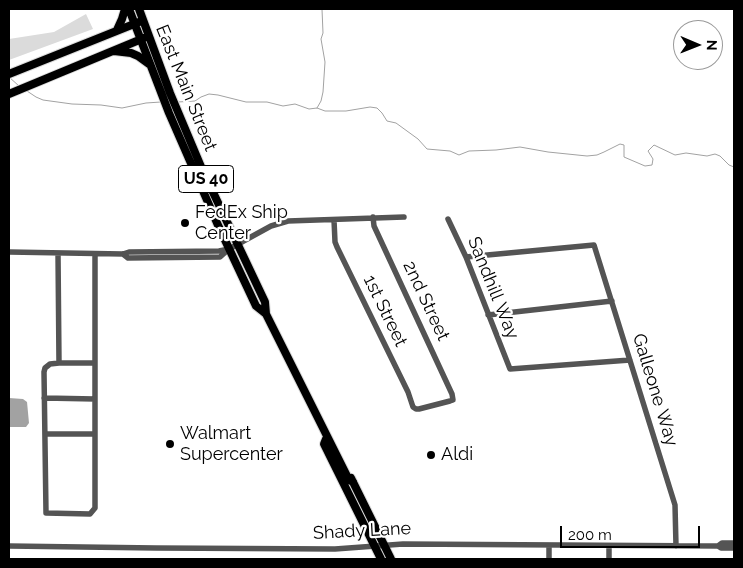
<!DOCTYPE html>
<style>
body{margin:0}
#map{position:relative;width:743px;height:568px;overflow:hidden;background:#fff;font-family:Raleway,sans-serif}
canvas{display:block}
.frame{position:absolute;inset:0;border:10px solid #000;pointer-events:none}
.north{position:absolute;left:673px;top:20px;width:50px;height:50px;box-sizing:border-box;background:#fff;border:1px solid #999;border-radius:50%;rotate:91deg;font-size:14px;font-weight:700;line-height:20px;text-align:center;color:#000}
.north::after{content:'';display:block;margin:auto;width:18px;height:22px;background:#000;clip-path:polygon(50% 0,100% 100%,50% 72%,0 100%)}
.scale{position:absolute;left:560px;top:526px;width:140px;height:22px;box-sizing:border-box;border:2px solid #000;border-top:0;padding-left:6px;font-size:15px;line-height:18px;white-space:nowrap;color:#000;-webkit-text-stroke:4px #fff;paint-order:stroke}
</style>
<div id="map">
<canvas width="743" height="568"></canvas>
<div class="frame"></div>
<div class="north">N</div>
<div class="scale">200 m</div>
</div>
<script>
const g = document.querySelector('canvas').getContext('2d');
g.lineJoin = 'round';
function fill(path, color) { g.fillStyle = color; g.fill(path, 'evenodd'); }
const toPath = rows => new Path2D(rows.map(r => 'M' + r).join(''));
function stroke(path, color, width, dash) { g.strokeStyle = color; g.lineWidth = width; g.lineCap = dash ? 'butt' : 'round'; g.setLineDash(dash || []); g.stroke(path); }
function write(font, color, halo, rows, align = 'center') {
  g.font = font + ' Raleway,sans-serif'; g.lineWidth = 4.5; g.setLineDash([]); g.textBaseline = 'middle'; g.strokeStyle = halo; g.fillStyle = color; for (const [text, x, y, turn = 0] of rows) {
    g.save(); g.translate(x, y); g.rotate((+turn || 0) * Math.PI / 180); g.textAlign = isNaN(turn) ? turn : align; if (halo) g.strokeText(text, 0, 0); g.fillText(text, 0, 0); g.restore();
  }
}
fill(toPath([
 [86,14,93,29,9,60,9,39,54,32]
]), '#dbdbdb');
fill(toPath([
 [9,398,23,399,27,402,29,423,26,427,9,427]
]), '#a2a2a2');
stroke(toPath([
 [9,77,19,86],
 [27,91,36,97,43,100,72,104,101,105,122,108,146,103,161,102],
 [178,102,195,101,201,97,209,94,218,95,246,102,267,102,283,106,295,104,309,109,317,108,325,111,346,111,370,107,377,108,382,113,387,121,396,123,418,139,427,149,450,151,459,155,469,151,496,150,520,147,548,152,587,156,597,155,604,152,620,144,624,145,624,157,645,166,652,165,653,159,648,151,654,145,675,155,686,153,707,156,715,154,720,156,729,165,734,167],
 [317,108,321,101,323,92,325,62,321,39,323,33,322,9]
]), '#a2a2a2', 1);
const major = toPath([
 [129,9,169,113,217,223,256,306,266,314,349,480,353,482],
 [139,9,170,93,202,169,265,302,266,314],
 [117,30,122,19,125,9],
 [114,51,131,53,138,56,149,64],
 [9,74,139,22],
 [9,94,144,38],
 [326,439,324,444,381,559],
 [351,478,391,559]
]);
stroke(major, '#dbdbdb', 10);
stroke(toPath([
 [448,219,466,257,510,369,630,360],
 [334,220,335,242,337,247,408,392,413,407,416,409,419,409,450,401,453,400,452,394,374,226,373,217],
 [9,252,123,254,129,252,219,251,229,249],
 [58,253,59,363,50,364,45,368,44,372,46,513,90,514,95,508,95,254],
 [123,254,128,258,220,257,229,249,271,226,288,221,404,217],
 [466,257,594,245,675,505,676,546],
 [488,315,612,301],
 [59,363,95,363],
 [44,398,95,399],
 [45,434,94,434],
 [9,546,156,548,335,549,403,544,718,546,721,548,734,548],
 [718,546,722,543,734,543],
 [549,559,549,545],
 [609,559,609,546]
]), '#545454', 5.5);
stroke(major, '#000', 8);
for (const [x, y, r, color] of [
 [185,223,5,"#000"],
 [170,444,5,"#000"],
 [431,455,5,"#000"]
]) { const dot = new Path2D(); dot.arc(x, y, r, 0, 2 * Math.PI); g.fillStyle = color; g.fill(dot); stroke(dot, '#fff', 2); }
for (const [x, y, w] of [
 [206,179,55]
]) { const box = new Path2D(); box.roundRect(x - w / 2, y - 13.5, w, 27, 4); g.fillStyle = '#fff'; g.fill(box); stroke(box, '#000', 1); }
write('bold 16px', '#000', null, [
 ["US 40",206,179]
]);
write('18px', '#000', '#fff', [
 ["East Main Street",186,88,68],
 ["Sandhill Way",493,288,68],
 ["2nd Street",426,301,65],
 ["1st Street",385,311,64],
 ["Galleone Way",655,390,73],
 ["Shady Lane",362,531,-3]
]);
write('18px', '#000', '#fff', [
 ["FedEx Ship",195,213],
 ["Center",195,234],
 ["Walmart",180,434],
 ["Supercenter",180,455],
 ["Aldi",441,455]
], 'left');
</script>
